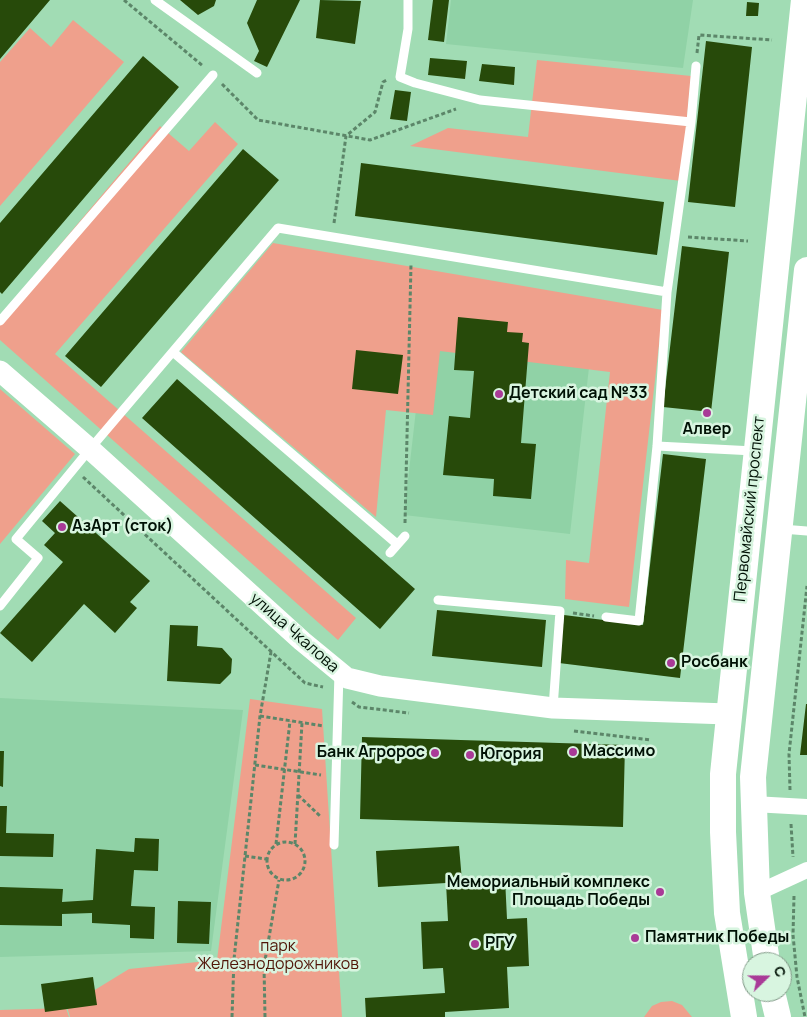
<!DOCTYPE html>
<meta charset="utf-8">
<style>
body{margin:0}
#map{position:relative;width:807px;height:1017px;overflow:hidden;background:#a1dcb4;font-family:Manrope,sans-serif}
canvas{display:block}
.north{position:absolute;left:742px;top:952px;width:50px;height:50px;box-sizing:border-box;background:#d8f5e0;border:1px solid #829a88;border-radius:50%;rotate:68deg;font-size:14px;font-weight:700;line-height:20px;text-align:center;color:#001105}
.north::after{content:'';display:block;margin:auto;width:18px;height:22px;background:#a93a97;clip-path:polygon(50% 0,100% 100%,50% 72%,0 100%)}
</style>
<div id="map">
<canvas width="807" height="1017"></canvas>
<div class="north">С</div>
</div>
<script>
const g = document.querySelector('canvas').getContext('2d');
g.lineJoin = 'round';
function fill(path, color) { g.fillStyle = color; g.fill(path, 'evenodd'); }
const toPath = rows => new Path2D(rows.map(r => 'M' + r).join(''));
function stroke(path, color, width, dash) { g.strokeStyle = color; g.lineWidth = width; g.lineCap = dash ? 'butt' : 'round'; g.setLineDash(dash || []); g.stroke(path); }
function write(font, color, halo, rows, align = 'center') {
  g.font = font + ' Manrope,sans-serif'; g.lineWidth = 5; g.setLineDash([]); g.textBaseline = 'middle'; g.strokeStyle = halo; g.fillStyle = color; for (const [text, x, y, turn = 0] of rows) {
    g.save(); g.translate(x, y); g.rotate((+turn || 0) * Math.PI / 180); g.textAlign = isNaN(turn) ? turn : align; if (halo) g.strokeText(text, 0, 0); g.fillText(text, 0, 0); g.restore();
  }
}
fill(toPath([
 [451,0,693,0,683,68,446,44],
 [430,287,596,306,570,534,404,515],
 [0,698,243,710,211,951,0,957]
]), '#90d2a6');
fill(toPath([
 [73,20,124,62,0,206,0,62,30,28,51,47],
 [537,60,691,76,681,181,410,146,448,128,528,137],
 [215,122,238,144,55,354,356,618,338,640,0,340,0,316,160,126,189,151],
 [273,243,663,310,629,607,565,599,566,560,589,563,610,372,440,351,433,415,386,410,376,517,181,352],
 [0,389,75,454,0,544],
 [250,699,322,709,342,1017,70,1017,67,1007,129,969,217,960],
 [672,1001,682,1005,692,1017,644,1017,652,1006,661,1002],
 [66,1008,69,1017,0,1017,0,1010]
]), '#efa08c');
fill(toPath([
 [0,0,50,0,0,59],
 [180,0,216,0,214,6,198,15],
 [257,0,300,0,267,67,254,61,259,51,247,23],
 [320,0,361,1,355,44,316,38],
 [433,0,449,0,444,42,428,40],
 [747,2,759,3,758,16,746,16],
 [706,41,752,47,735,207,688,202],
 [143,56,179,87,2,294,0,292,0,223],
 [430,58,467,61,465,79,428,75],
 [482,64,515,67,514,85,479,81],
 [395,90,411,92,407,121,390,119],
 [243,149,279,180,101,387,65,356],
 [361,163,664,202,657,255,355,216],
 [682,246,729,252,711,412,663,407],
 [458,317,508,322,507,332,523,333,522,342,529,343,521,443,536,444,531,499,493,496,494,479,443,475,449,416,470,418,474,371,454,370],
 [356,350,403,355,398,394,352,389],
 [177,379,415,589,380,629,142,418],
 [663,454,706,459,680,678,559,663,564,615,643,625],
 [60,501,150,581,130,602,137,608,115,633,84,604,32,662,0,633,63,562,44,545,55,533,42,521],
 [437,610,546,620,542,667,432,656],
 [170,625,198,626,197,646,222,648,232,659,231,673,220,684,167,681],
 [806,704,807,704,807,755,800,755],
 [362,737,625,745,623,827,360,819],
 [0,751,4,751,3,787,0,786],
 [0,806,7,806,6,833,54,834,53,857,0,856],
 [135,838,159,839,158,871,134,870,131,906,155,907,154,939,130,938,130,925,92,923,92,913,62,914,62,926,0,925,0,887,63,889,62,902,93,900,96,849,134,852],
 [459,846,462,881,505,878,507,919,527,918,529,966,507,967,509,1008,445,1012,445,1017,366,1017,365,998,445,993,443,968,423,969,421,922,448,921,446,883,378,887,376,851],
 [178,901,211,902,209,944,177,943],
 [93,977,97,1005,45,1012,41,984]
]), '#274a0a');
stroke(toPath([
 [124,0,203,66],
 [697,53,699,35,772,40],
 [222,84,258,120,370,140,456,109],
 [334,223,346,136,375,112,383,82,387,80],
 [688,237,748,241],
 [83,477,305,683,323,687],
 [405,523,411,264],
 [573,613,594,616],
 [352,702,359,707,409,713],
 [260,716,324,726],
 [574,731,651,740],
 [255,765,321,775],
 [790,790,789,754,807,586],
 [298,795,320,816],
 [791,824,793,857],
 '267 861a19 19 0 1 1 38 0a19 19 0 1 1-38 0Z',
 [276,844,290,721],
 [295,844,302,723],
 [245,856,266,859],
 [794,896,793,935,797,977,805,1017],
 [232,1017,234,959,260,716,271,652],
 [265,1017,264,966,279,880]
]), '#5c8669', 3, [4, 2.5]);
stroke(toPath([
 [155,0,257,73],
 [408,0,408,29,400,77,415,83,480,100,691,122],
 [0,321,213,75],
 [173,352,397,544],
 [657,446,754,451],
 [782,529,807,531],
 [390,553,405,536],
 [438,600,560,611,553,708],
 [0,606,38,558,16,539,90,449,278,228,667,292],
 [606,617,639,621,657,446,667,292,691,122,696,66],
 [334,845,339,673]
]), '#fff', 9);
stroke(toPath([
 [753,804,807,807],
 [757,893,807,870]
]), '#fff', 16);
stroke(toPath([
 [0,371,90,449,302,641,347,678,380,686,553,708,728,714]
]), '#fff', 21);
stroke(toPath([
 [767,962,757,893,753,777,807,270],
 [772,992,778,1017],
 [744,1017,727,913,723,832,723,774,804,0]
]), '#fff', 26);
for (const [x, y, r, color] of [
 [499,394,5,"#a93a97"],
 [707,413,5,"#a93a97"],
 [62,527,5,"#a93a97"],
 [671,663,5,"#a93a97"],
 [573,752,5,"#a93a97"],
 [435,753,5,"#a93a97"],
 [470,755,5,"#a93a97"],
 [660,892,5,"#a93a97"],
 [635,938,5,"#a93a97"],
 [475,944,5,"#a93a97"]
]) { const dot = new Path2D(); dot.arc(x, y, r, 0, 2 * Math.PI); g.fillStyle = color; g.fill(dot); stroke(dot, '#d8f5e0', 2); }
write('bold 16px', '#001105', '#d8f5e0', [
 ["Детский сад №33",509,394],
 ["Алвер",707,430,"center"],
 ["АзАрт (сток)",72,527],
 ["Росбанк",681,663],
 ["Массимо",583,752],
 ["Банк Агророс",425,753,"right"],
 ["Югория",480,755],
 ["Мемориальный комплекс",650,883,"right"],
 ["Площадь Победы",650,901,"right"],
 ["Памятник Победы",645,938],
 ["РГУ",485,944]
], 'left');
write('16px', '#001105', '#d8f5e0', [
 ["Первомайский проспект",750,509,-84],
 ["улица Чкалова",294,633,41]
]);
write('16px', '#501507', '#d8f5e0', [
 ["парк",278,947],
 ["Железнодорожников",278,965]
]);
</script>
